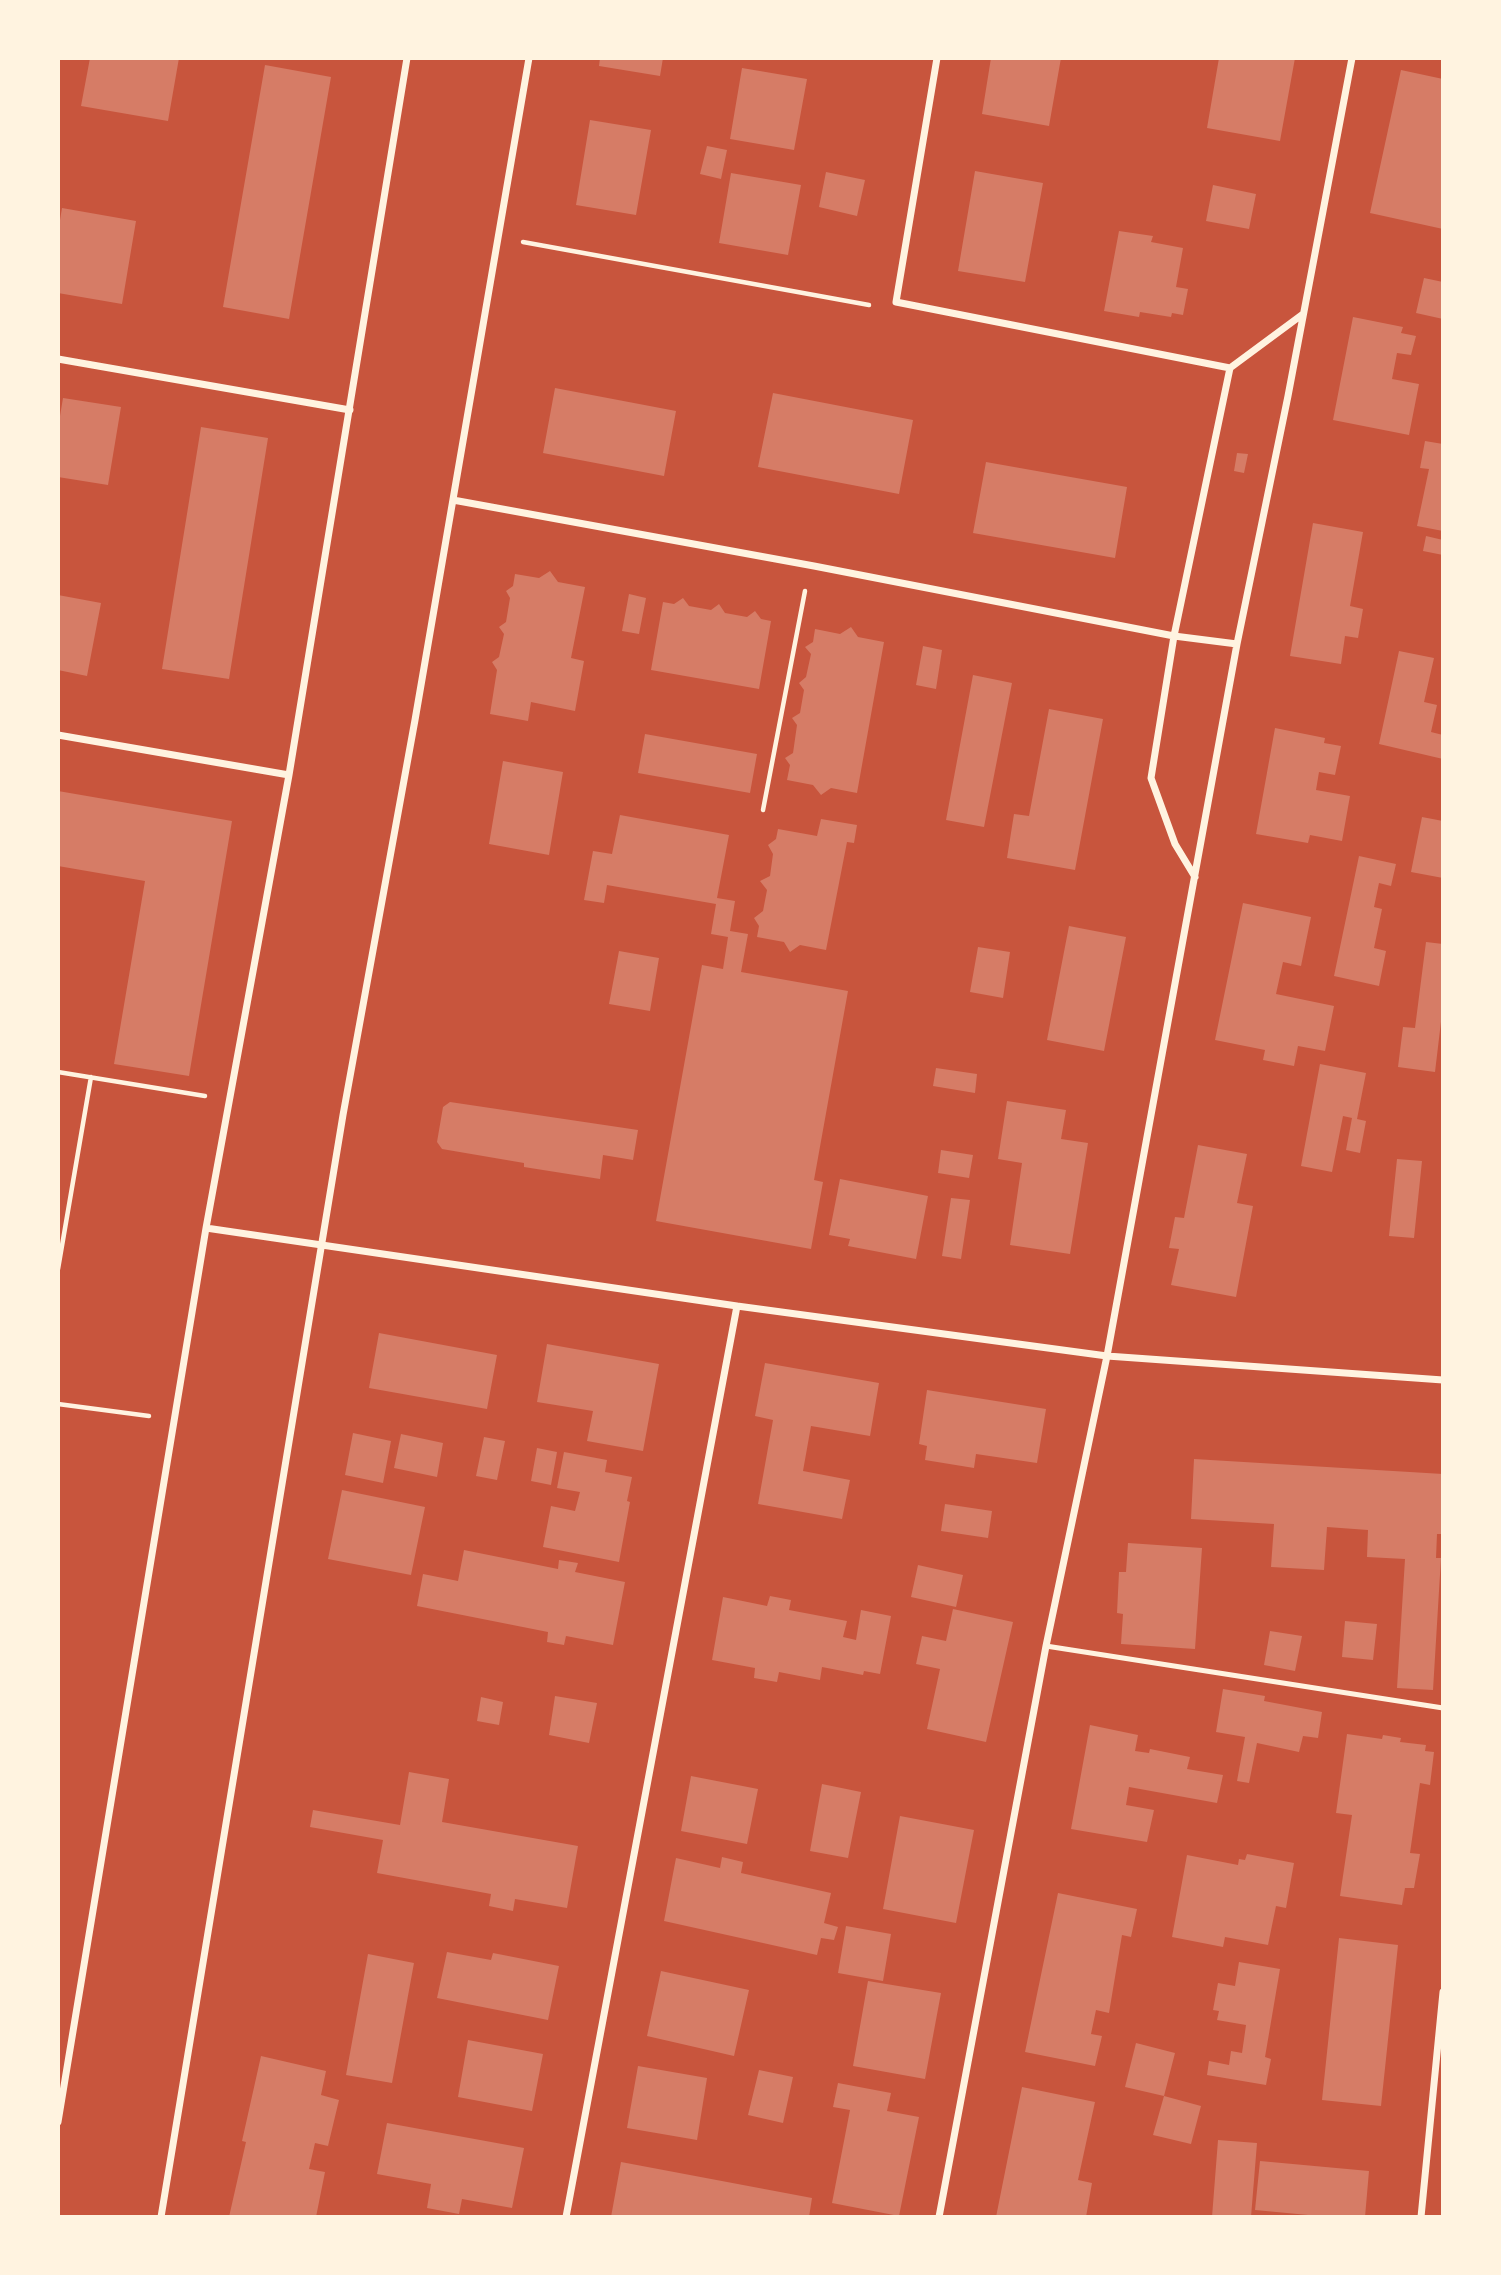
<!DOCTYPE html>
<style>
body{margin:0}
#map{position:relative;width:1501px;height:2275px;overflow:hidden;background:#c8553d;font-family:"PT Sans",sans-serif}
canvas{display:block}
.frame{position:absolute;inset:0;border:60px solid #fff3e0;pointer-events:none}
</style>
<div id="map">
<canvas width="1501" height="2275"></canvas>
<div class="frame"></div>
</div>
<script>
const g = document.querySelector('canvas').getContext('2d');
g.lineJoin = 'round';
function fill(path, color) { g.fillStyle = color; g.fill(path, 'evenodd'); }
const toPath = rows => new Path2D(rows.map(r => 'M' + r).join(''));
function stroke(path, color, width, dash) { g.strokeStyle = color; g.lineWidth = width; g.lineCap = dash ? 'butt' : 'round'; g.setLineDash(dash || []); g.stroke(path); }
fill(toPath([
 [90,58,179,58,168,121,81,106],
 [600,58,663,58,660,76,599,66],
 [991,58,1061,58,1049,126,982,114],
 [1219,58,1295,58,1280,141,1207,128],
 [265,65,331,77,289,319,223,307],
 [742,68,807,79,794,150,730,139],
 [1401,70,1443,79,1443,229,1370,213],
 [590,120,651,130,636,215,576,205],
 [707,146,727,150,721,179,700,174],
 [975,171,1043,183,1025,282,958,271],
 [826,172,865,180,857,216,819,207],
 [731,173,801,185,788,255,719,243],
 [1213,185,1256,194,1249,229,1206,221],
 [62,208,136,221,122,304,58,293,58,232],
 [1119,231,1153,236,1151,242,1183,248,1176,287,1188,289,1183,315,1172,313,1171,317,1140,312,1139,317,1104,311],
 [1424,278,1443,282,1443,319,1416,313],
 [1353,317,1403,327,1401,333,1416,336,1411,355,1397,353,1392,379,1419,384,1409,435,1333,420],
 [555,388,676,411,664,476,543,453],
 [773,393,913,420,899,494,758,467],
 [63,398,121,407,108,485,58,477,58,428],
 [201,427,268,438,229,679,162,669],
 [1425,441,1443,444,1443,531,1417,526,1429,469,1420,468],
 [1237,453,1248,454,1244,473,1234,471],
 [986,462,1127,487,1115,558,973,533],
 [1313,523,1363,532,1350,606,1363,609,1358,638,1345,636,1341,664,1290,656],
 [1426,536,1443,540,1443,555,1423,551],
 [550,571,558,582,585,587,571,658,584,661,575,711,531,702,528,721,490,714,497,670,492,662,499,657,504,634,499,627,506,622,510,598,506,591,513,586,515,574,539,578],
 [629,594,646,598,639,634,622,631],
 [58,595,101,603,87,676,58,670],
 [683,598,689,606,711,610,719,604,725,613,747,617,755,611,761,619,771,621,759,689,651,670,663,602,674,604],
 [851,627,858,637,884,642,857,793,831,788,821,795,813,785,787,780,790,765,785,758,793,753,797,725,792,718,800,713,804,690,799,683,806,677,811,654,805,647,813,642,815,629,840,634],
 [923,646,942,650,936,689,916,685],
 [1399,651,1434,658,1424,702,1437,705,1431,732,1443,735,1443,759,1379,744],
 [973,675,1012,683,984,827,946,820],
 [1049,709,1103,719,1075,870,1007,858,1014,814,1029,816],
 [1275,728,1325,738,1324,743,1341,746,1335,775,1319,772,1316,790,1350,796,1342,841,1310,835,1308,843,1256,834],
 [645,734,757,754,750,793,638,773],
 [503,761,563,772,549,855,489,844],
 [58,791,232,821,189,1076,114,1064,145,881,58,866],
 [620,815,729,835,717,898,735,901,730,931,748,934,741,972,848,991,814,1180,823,1182,811,1249,656,1221,702,965,723,969,728,937,711,934,716,904,607,885,604,903,584,900,593,851,612,854],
 [1422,817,1443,821,1443,878,1411,872],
 [821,819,857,825,854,843,847,842,826,950,800,945,790,952,784,942,757,937,759,926,754,918,763,911,767,890,760,881,770,876,773,854,768,845,776,839,778,829,817,836],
 [1359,856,1396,864,1391,886,1379,883,1374,907,1382,909,1374,948,1386,951,1379,986,1334,976],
 [1243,903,1311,917,1301,966,1283,962,1276,994,1334,1006,1325,1051,1298,1046,1294,1066,1263,1060,1265,1050,1215,1040],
 [1069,926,1126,937,1104,1051,1047,1040],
 [1426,942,1443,944,1443,1005,1435,1072,1398,1067,1403,1027,1415,1028],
 [978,947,1010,952,1003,998,970,992],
 [619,951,659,958,650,1011,609,1004],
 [1320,1064,1366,1073,1357,1119,1366,1121,1360,1153,1346,1150,1352,1118,1343,1116,1332,1172,1301,1166],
 [936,1068,977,1074,975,1093,933,1086],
 [1007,1101,1066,1110,1061,1139,1088,1143,1070,1254,1010,1245,1022,1163,998,1159],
 [450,1102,638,1130,633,1160,603,1155,600,1179,524,1167,524,1163,442,1149,437,1142,443,1107],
 [1198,1145,1247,1154,1237,1203,1253,1206,1236,1297,1171,1285,1179,1249,1169,1248,1175,1217,1184,1218],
 [941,1150,973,1155,969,1178,938,1173],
 [1397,1159,1422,1161,1414,1238,1389,1236],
 [840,1179,928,1196,916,1259,848,1246,850,1239,829,1235],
 [951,1198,970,1200,961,1259,942,1256],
 [379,1333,497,1355,487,1409,369,1388],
 [547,1344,659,1364,643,1451,587,1441,593,1411,537,1402],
 [765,1363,879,1383,870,1436,811,1426,803,1471,850,1480,842,1519,758,1504,773,1420,755,1416],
 [927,1390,1046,1409,1037,1463,976,1454,974,1468,925,1460,927,1446,919,1444],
 [353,1433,391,1441,383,1483,345,1475],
 [401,1434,443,1443,437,1477,394,1468],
 [484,1437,505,1441,497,1480,476,1476],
 [537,1448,557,1452,551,1485,531,1481],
 [564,1452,607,1460,605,1472,632,1477,627,1501,630,1502,619,1562,543,1547,551,1506,575,1511,580,1492,557,1488],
 [1194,1459,1443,1474,1443,1534,1437,1534,1436,1558,1441,1558,1433,1690,1397,1688,1405,1559,1367,1557,1368,1530,1327,1527,1324,1570,1271,1567,1274,1524,1191,1519],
 [342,1490,425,1507,411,1575,328,1559],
 [945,1504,992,1511,988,1538,941,1531],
 [1128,1543,1202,1548,1195,1649,1121,1644,1123,1614,1117,1613,1119,1572,1126,1572],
 [464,1550,558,1569,559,1560,578,1563,575,1572,625,1582,613,1645,566,1636,564,1645,547,1642,548,1632,417,1606,423,1574,458,1581],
 [918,1565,963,1575,956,1607,911,1597],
 [770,1596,791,1600,789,1610,847,1621,843,1637,856,1640,861,1610,891,1616,880,1674,864,1671,863,1675,822,1667,820,1680,779,1672,777,1682,754,1678,755,1668,712,1660,723,1597,767,1606],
 [953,1609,1013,1622,986,1742,927,1729,940,1669,916,1664,922,1636,946,1641],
 [1345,1621,1377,1624,1373,1660,1342,1657],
 [1270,1631,1302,1636,1295,1671,1264,1665],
 [1223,1689,1265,1696,1264,1701,1322,1712,1318,1738,1303,1736,1299,1752,1257,1743,1249,1783,1237,1781,1245,1737,1216,1732],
 [555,1696,597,1703,589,1743,549,1735],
 [481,1697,503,1702,499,1725,477,1721],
 [1090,1725,1138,1735,1135,1751,1149,1753,1150,1749,1190,1757,1187,1769,1223,1775,1217,1803,1129,1787,1126,1805,1154,1810,1147,1842,1071,1829],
 [1347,1734,1382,1739,1383,1735,1401,1738,1400,1742,1426,1745,1425,1751,1434,1752,1430,1785,1420,1783,1410,1853,1420,1854,1414,1888,1405,1888,1402,1905,1340,1896,1352,1815,1336,1813],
 [409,1772,449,1779,442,1822,578,1846,567,1908,515,1899,513,1911,489,1906,491,1894,377,1873,383,1840,310,1827,313,1810,400,1825],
 [691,1776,758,1789,747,1844,681,1831],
 [822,1784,861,1792,848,1858,810,1851],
 [900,1816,974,1830,956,1923,883,1909],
 [1247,1854,1294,1863,1286,1908,1276,1906,1268,1945,1225,1937,1223,1947,1172,1937,1187,1855,1238,1865,1239,1859,1245,1860],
 [722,1857,743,1862,741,1873,831,1893,824,1923,838,1927,834,1940,821,1938,817,1955,664,1921,676,1858,720,1868],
 [1058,1893,1137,1909,1131,1937,1122,1935,1109,2013,1096,2010,1091,2034,1102,2036,1095,2066,1025,2052],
 [846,1926,891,1934,883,1981,838,1973],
 [1339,1938,1398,1945,1381,2106,1322,2100],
 [447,1952,491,1960,493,1953,559,1966,548,2020,437,1998],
 [368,1954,414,1963,392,2083,346,2075],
 [1239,1962,1280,1969,1265,2057,1271,2059,1266,2085,1207,2075,1209,2061,1229,2065,1231,2051,1242,2053,1246,2025,1217,2020,1219,2011,1213,2010,1218,1983,1235,1986],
 [661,1971,749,1990,734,2056,647,2036],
 [868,1981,941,1993,925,2079,853,2066],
 [468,2040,543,2054,532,2111,458,2097],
 [1136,2043,1175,2053,1164,2096,1125,2087],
 [261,2056,326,2071,321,2095,339,2100,328,2146,315,2143,309,2169,325,2172,316,2217,229,2217,246,2142,242,2141],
 [638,2066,707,2078,697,2140,627,2128],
 [759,2070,793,2077,783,2123,748,2115],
 [838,2083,891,2093,887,2111,919,2117,899,2216,832,2203,850,2110,833,2107],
 [1022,2087,1095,2102,1078,2180,1092,2183,1086,2217,996,2217],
 [1164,2096,1201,2106,1191,2144,1153,2135],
 [387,2123,524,2148,512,2208,462,2199,459,2214,427,2208,431,2184,377,2174],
 [1218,2140,1257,2143,1251,2217,1212,2217],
 [1260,2161,1369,2171,1365,2217,1307,2217,1308,2215,1255,2210],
 [621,2162,812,2198,809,2217,611,2217]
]), '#d67c66');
stroke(toPath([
 [523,242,869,305],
 [763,810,805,591],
 [58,1072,205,1096],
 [58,1269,91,1077],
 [58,1404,149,1416]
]), '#fff3e0', 4.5);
stroke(toPath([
 [1046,1646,1443,1708]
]), '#fff3e0', 5);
stroke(toPath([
 [937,58,896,302,1230,368],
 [58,359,350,410],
 [453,500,814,566,1174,636,1237,644],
 [58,735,289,775],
 [1195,877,1175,844,1151,778,1174,636,1230,368,1303,314],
 [206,1228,737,1306,1107,1356,1443,1380],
 [58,2122,206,1228,289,775,407,58],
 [161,2217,343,1115,415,720,529,58],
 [566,2217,737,1306],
 [939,2217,1046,1646,1107,1356,1237,644,1288,396,1352,58],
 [1421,2217,1443,1992]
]), '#fff3e0', 7);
</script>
